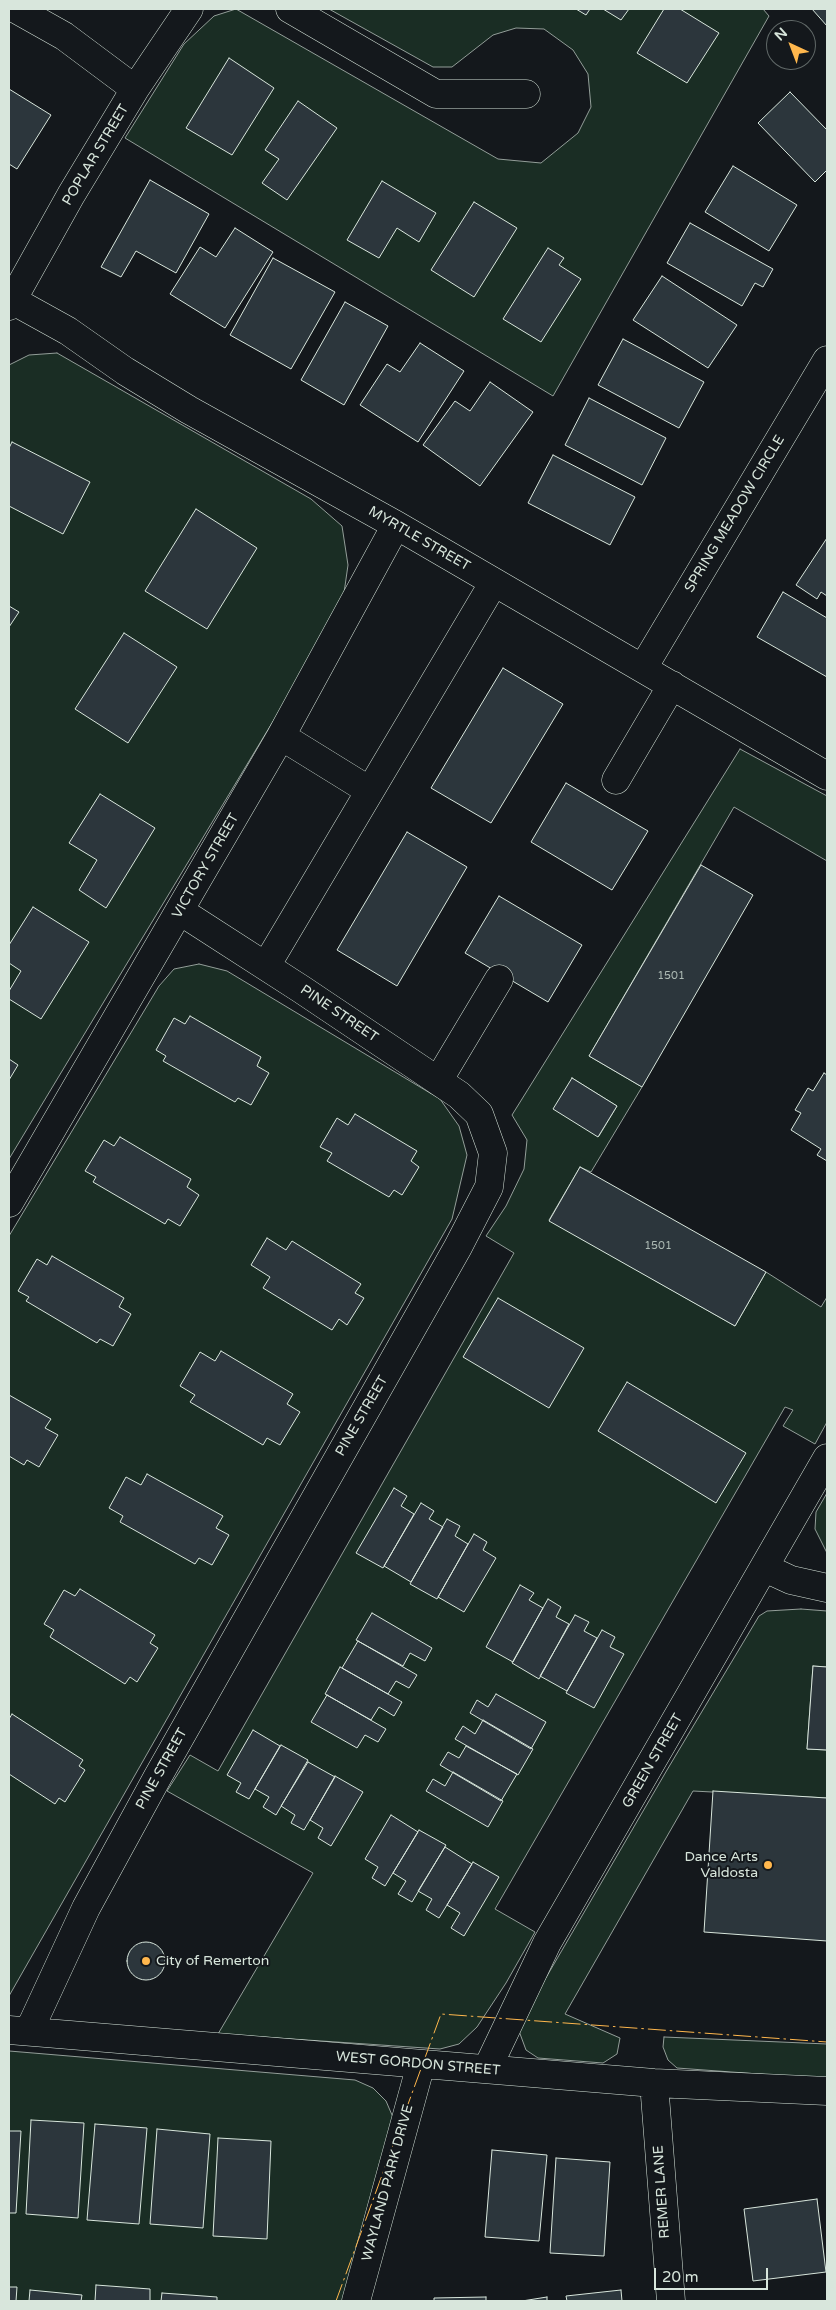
<!DOCTYPE html>
<style>
body{margin:0}
#map{position:relative;width:836px;height:2310px;overflow:hidden;background:#14181c;font-family:"Varela Round",sans-serif}
canvas{display:block}
.frame{position:absolute;inset:0;border:10px solid #d8e6dc;pointer-events:none}
.north{position:absolute;left:766px;top:20px;width:50px;height:50px;box-sizing:border-box;background:#14181c;border:1px solid #626a69;border-radius:50%;rotate:317deg;font-size:14px;font-weight:700;line-height:20px;text-align:center;color:#d8e6dc}
.north::after{content:'';display:block;margin:auto;width:18px;height:22px;background:#ffb74d;clip-path:polygon(50% 0,100% 100%,50% 72%,0 100%)}
.scale{position:absolute;left:654px;top:2268px;width:114px;height:22px;box-sizing:border-box;border:2px solid #d8e6dc;border-top:0;padding-left:6px;font-size:15px;line-height:18px;white-space:nowrap;color:#d8e6dc;-webkit-text-stroke:4px #14181c;paint-order:stroke}
</style>
<div id="map">
<canvas width="836" height="2310"></canvas>
<div class="frame"></div>
<div class="north">N</div>
<div class="scale">20 m</div>
</div>
<script>
const g = document.querySelector('canvas').getContext('2d');
g.lineJoin = 'round';
function fill(path, color) { g.fillStyle = color; g.fill(path, 'evenodd'); }
const toPath = rows => new Path2D(rows.map(r => 'M' + r).join(''));
function stroke(path, color, width, dash) { g.strokeStyle = color; g.lineWidth = width; g.lineCap = dash ? 'butt' : 'round'; g.setLineDash(dash || []); g.stroke(path); }
function write(font, color, halo, rows, align = 'center') {
  g.font = font + ' "Varela Round",sans-serif'; g.lineWidth = 4; g.setLineDash([]); g.textBaseline = 'middle'; g.strokeStyle = halo; g.fillStyle = color; for (const [text, x, y, turn = 0] of rows) {
    g.save(); g.translate(x, y); g.rotate((+turn || 0) * Math.PI / 180); g.textAlign = isNaN(turn) ? turn : align; if (halo) g.strokeText(text, 0, 0); g.fillText(text, 0, 0); g.restore();
  }
}
const green = toPath([
 [236,9,498,159,541,163,578,133,591,107,588,74,573,50,544,29,516,28,493,35,452,67,433,67,329,9,763,9,769,16,553,396,125,138,184,44,214,16,236,9],
 [57,353,311,499,342,526,348,565,342,607,9,1159,9,365,29,355,57,353],
 [740,749,827,796,827,861,734,807,589,1056,642,1087,591,1172,580,1167,549,1220,735,1326,766,1272,821,1307,827,1297,827,1422,815,1444,783,1426,793,1410,785,1407,495,1909,535,1932,506,1983,477,2027,459,2044,440,2049,218,2034,313,1873,167,1791,190,1755,218,1771,514,1253,486,1236,506,1206,524,1169,527,1140,512,1115,740,749],
 [572,1078,617,1106,599,1136,598,1136,572,1078],
 [199,964,227,971,440,1099,459,1126,467,1155,452,1219,9,1996,9,1236,159,986,174,969,199,964],
 [827,1493,827,1553,815,1529,816,1512,827,1493],
 [801,1609,827,1611,827,1667,813,1666,807,1749,827,1750,827,1798,693,1791,565,2014,620,2038,617,2054,603,2063,538,2058,526,2050,519,2031,526,2012,667,1770,759,1616,767,1611,801,1609],
 [664,2037,827,2044,827,2079,677,2068,668,2060,663,2047,664,2037],
 [9,2051,355,2080,373,2088,386,2101,395,2122,346,2301,9,2301,9,2051]
]);
fill(green, '#1a2d24');
stroke(green, '#939e99', 1);
const building = toPath([
 [576,9,590,9,586,15,576,9],
 [603,9,629,9,621,20,603,9],
 [664,9,680,9,719,33,687,83,637,53,664,9],
 [812,9,827,9,827,26,812,9],
 [229,58,274,88,232,155,186,128,229,58],
 [9,89,51,115,17,169,9,164,9,89],
 [790,92,827,130,827,170,815,182,758,123,790,92],
 [298,101,337,128,287,200,262,183,279,159,265,150,298,101],
 [733,166,797,205,769,251,705,212,733,166],
 [150,180,209,214,176,273,136,251,121,277,101,267,150,180],
 [382,181,436,213,419,242,397,228,379,258,347,240,382,181],
 [474,202,517,228,474,297,431,270,474,202],
 [690,223,773,269,763,287,755,283,742,306,667,263,690,223],
 [235,228,273,252,225,328,170,294,200,247,216,257,235,228],
 [548,248,564,258,559,265,581,279,541,342,503,319,548,248],
 [273,258,335,292,291,369,230,335,273,258],
 [662,276,737,325,708,368,633,320,662,276],
 [345,302,388,326,344,405,301,380,345,302],
 [623,339,704,382,679,428,598,385,623,339],
 [420,343,464,371,418,442,360,405,387,364,400,372,420,343],
 [490,382,533,412,480,486,423,445,455,401,470,411,490,382],
 [589,398,666,438,642,485,565,445,589,398],
 [12,442,90,482,63,534,9,506,9,448,12,442],
 [553,455,635,497,610,545,528,503,553,455],
 [196,509,257,548,207,629,145,591,196,509],
 [827,538,827,596,821,592,817,599,796,585,827,538],
 [783,592,827,618,827,677,757,637,783,592],
 [9,606,19,612,9,627,9,606],
 [124,633,177,667,128,743,75,709,124,633],
 [503,668,563,704,491,823,431,788,503,668],
 [566,783,648,831,612,890,531,842,566,783],
 [100,794,155,828,106,908,79,890,97,860,69,843,100,794],
 [407,832,467,867,397,986,337,950,407,832],
 [701,865,753,895,642,1087,589,1056,701,865],
 [499,896,582,945,548,1002,465,953,499,896],
 [33,907,89,942,41,1019,9,999,9,991,21,971,9,963,9,945,33,907],
 [190,1016,261,1057,257,1066,269,1073,251,1105,238,1098,235,1102,163,1061,166,1056,156,1050,174,1018,185,1024,190,1016],
 [9,1059,18,1065,9,1080,9,1059],
 [824,1073,827,1075,827,1161,817,1155,821,1149,791,1130,801,1113,795,1110,808,1088,813,1091,824,1073],
 [572,1078,617,1106,598,1137,553,1109,572,1078],
 [355,1114,417,1151,411,1161,419,1167,402,1195,394,1190,389,1197,327,1161,332,1153,320,1147,337,1118,348,1125,355,1114],
 [120,1137,191,1179,187,1187,199,1195,180,1226,168,1219,165,1224,93,1182,96,1177,85,1171,104,1140,114,1146,120,1137],
 [580,1167,766,1272,735,1326,549,1221,580,1167],
 [267,1238,286,1250,292,1241,361,1284,355,1293,364,1298,347,1325,339,1319,332,1330,263,1288,270,1277,251,1265,267,1238],
 [52,1256,124,1298,119,1307,131,1314,113,1346,100,1339,97,1343,26,1301,29,1297,18,1291,37,1259,47,1265,52,1256],
 [498,1298,584,1348,549,1408,463,1357,498,1298],
 [221,1351,293,1394,287,1404,300,1412,280,1445,267,1438,263,1445,190,1402,195,1395,180,1386,200,1352,215,1361,221,1351],
 [627,1382,746,1453,716,1503,598,1431,627,1382],
 [9,1395,51,1419,45,1428,58,1435,39,1467,27,1460,24,1465,9,1456,9,1395],
 [147,1474,223,1516,216,1528,229,1535,212,1565,199,1558,195,1564,120,1522,123,1516,109,1508,126,1477,141,1485,147,1474],
 [394,1488,407,1496,401,1506,414,1514,383,1568,356,1553,394,1488],
 [421,1503,434,1511,429,1519,443,1527,411,1582,384,1566,421,1503],
 [447,1519,460,1526,455,1536,468,1544,437,1599,410,1584,447,1519],
 [474,1534,487,1542,483,1550,496,1558,464,1612,438,1597,474,1534],
 [520,1585,534,1593,529,1600,543,1608,513,1662,486,1647,520,1585],
 [80,1589,155,1635,150,1643,158,1648,137,1682,130,1677,125,1684,50,1637,54,1630,44,1624,64,1590,75,1596,80,1589],
 [548,1599,561,1607,556,1617,569,1624,539,1679,512,1663,548,1599],
 [372,1613,432,1648,425,1661,410,1653,403,1666,356,1640,372,1613],
 [575,1615,589,1622,584,1631,597,1638,567,1691,540,1676,575,1615],
 [602,1630,615,1637,610,1647,624,1654,594,1708,566,1693,602,1630],
 [358,1641,417,1675,409,1688,396,1681,388,1694,342,1668,358,1641],
 [813,1666,827,1667,827,1750,807,1749,813,1666],
 [340,1667,402,1702,394,1716,379,1707,371,1720,325,1694,340,1667],
 [496,1694,546,1722,531,1749,470,1713,477,1700,488,1707,496,1694],
 [327,1695,386,1729,378,1742,365,1735,357,1748,311,1722,327,1695],
 [12,1714,83,1760,79,1766,85,1770,65,1802,59,1798,55,1804,9,1774,9,1719,12,1714],
 [483,1720,533,1749,518,1775,455,1739,463,1726,475,1734,483,1720],
 [253,1730,280,1746,249,1799,236,1792,241,1783,227,1775,253,1730],
 [281,1745,308,1760,276,1815,263,1807,269,1797,255,1789,281,1745],
 [466,1746,517,1774,501,1801,440,1765,448,1752,459,1758,466,1746],
 [308,1762,335,1777,304,1830,291,1823,295,1815,281,1806,308,1762],
 [453,1772,503,1801,488,1827,426,1791,433,1779,445,1786,453,1772],
 [335,1776,363,1792,331,1846,318,1838,323,1828,310,1820,335,1776],
 [713,1791,827,1798,827,1941,704,1932,713,1791],
 [391,1815,418,1832,385,1886,372,1878,378,1867,365,1859,391,1815],
 [419,1830,446,1845,412,1902,398,1894,406,1881,393,1873,419,1830],
 [445,1847,472,1864,439,1918,426,1910,432,1899,418,1891,445,1847],
 [473,1862,499,1877,464,1936,451,1928,460,1913,447,1905,473,1862],
 '127 1961a19 19 0 1 1 38 0a19 19 0 1 1-38 0Z',
 [31,2120,84,2123,78,2218,26,2214,31,2120],
 [95,2124,147,2128,139,2224,87,2220,95,2124],
 [157,2129,210,2134,203,2228,150,2224,157,2129],
 [9,2131,21,2131,16,2213,9,2213,9,2131],
 [218,2138,271,2141,267,2239,213,2236,218,2138],
 [492,2150,547,2155,539,2241,485,2237,492,2150],
 [556,2158,610,2162,604,2256,550,2253,556,2158],
 [817,2199,826,2272,753,2281,744,2209,817,2199],
 [96,2285,150,2289,150,2301,95,2301,96,2285],
 [9,2287,17,2287,16,2301,9,2301,9,2287],
 [30,2290,82,2295,81,2301,29,2301,30,2290],
 [621,2290,622,2301,567,2301,566,2296,621,2290],
 [162,2293,217,2297,217,2301,161,2301,162,2293],
 [486,2297,486,2301,434,2301,434,2298,486,2297],
 [547,2297,547,2301,522,2301,547,2297]
]);
fill(building, '#2c363c');
stroke(building, '#d8e6dc', 1);
const minor = toPath([
 [16,9,64,36,135,89],
 [290,9,436,94,526,94],
 [12,300,68,331,125,371,189,410,396,525,827,776],
 [9,306,71,195,135,89,189,9],
 [643,668,827,360],
 [281,736,370,791],
 [616,780,672,685],
 [266,966,494,582],
 [438,1081,499,979],
 [9,1203,281,736,396,525],
 [765,1568,791,1580,827,1588],
 [9,2030,654,2083,827,2091],
 [29,2031,86,1908,157,1778,458,1247,489,1187,493,1153,479,1114,459,1095,301,989,180,911],
 [487,2069,547,1943,827,1458],
 [654,2083,671,2301],
 [356,2301,421,2064]
]);
stroke(minor, '#d8e6dc', 29);
stroke(minor, '#14181c', 28);
stroke(toPath([
 [336,2301,441,2014,827,2042]
]), '#ffb74d', 1, [18, 4, 2.5, 4]);
for (const [x, y, r, color] of [
 [768,1865,5,"#ffb74d"],
 [146,1961,5,"#ffb74d"]
]) { const dot = new Path2D(); dot.arc(x, y, r, 0, 2 * Math.PI); g.fillStyle = color; g.fill(dot); stroke(dot, '#14181c', 2); }
write('11px', '#adbab4', null, [
 ["1501",671,976],
 ["1501",658,1246]
]);
write('14px', '#d8e6dc', '#14181c', [
 ["POPLAR STREET",96,155,-59],
 ["SPRING MEADOW CIRCLE",735,514,-59],
 ["MYRTLE STREET",419,539,30],
 ["VICTORY STREET",206,866,-60],
 ["PINE STREET",339,1014,34],
 ["PINE STREET",362,1416,-60],
 ["GREEN STREET",653,1761,-60],
 ["PINE STREET",162,1769,-61],
 ["WEST GORDON STREET",418,2064,5],
 ["WAYLAND PARK DRIVE",388,2183,-75],
 ["REMER LANE",662,2192,-94]
]);
write('14px', '#d8e6dc', '#14181c', [
 ["Dance Arts",758,1857],
 ["Valdosta",758,1873],
 ["City of Remerton",156,1961,"left"]
], 'right');
</script>
